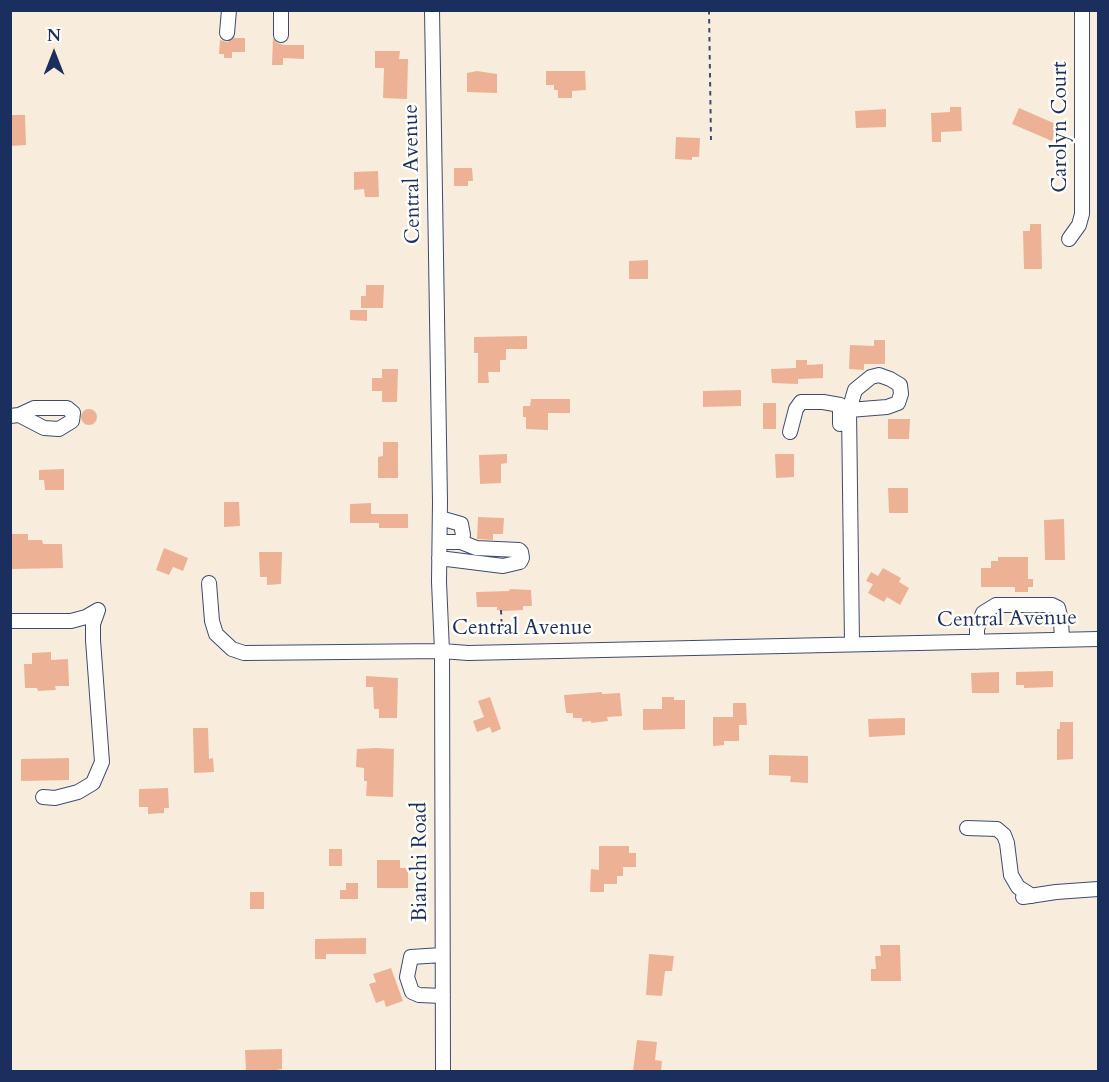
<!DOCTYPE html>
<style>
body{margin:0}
#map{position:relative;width:1109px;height:1082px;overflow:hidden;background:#f8eddc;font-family:Cardo,serif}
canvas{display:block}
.frame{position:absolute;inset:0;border:12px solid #1b2f5e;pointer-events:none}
.north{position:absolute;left:24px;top:24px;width:60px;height:60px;-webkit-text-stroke:4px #fdfcf7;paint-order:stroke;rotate:0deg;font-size:16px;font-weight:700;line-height:24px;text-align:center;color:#1b2f5e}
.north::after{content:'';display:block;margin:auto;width:21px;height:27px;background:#1b2f5e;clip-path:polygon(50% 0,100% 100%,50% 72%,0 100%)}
</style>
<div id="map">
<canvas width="1109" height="1082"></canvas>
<div class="frame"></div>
<div class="north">N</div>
</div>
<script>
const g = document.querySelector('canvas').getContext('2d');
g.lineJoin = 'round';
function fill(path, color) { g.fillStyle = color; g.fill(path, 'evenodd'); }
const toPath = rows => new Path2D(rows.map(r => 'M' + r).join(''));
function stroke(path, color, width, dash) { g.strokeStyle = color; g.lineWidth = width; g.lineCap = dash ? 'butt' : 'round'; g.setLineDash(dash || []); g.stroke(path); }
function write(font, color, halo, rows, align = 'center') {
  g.font = font + ' Cardo,serif'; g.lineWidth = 5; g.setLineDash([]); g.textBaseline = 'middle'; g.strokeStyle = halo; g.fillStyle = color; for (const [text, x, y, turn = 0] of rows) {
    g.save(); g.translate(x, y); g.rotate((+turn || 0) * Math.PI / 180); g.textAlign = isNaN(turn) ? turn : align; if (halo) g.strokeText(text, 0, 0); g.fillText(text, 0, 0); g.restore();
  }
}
fill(toPath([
 [234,38,245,38,245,52,232,52,232,58,224,58,224,54,219,54,220,40,227,42],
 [273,38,277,43,284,45,304,45,304,59,283,58,283,65,272,65],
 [375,51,400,51,399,59,408,59,407,99,383,98,384,68,375,68],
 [477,71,497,74,497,93,467,92,467,73],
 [546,71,585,71,586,90,572,91,572,98,558,98,558,90,554,90,554,85,546,85],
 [950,107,961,107,962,131,941,132,941,142,932,142,931,113,950,112],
 [1019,108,1058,125,1052,141,1012,124],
 [886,109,886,127,856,128,855,111],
 [10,115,25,115,26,145,10,146],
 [676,137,700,138,699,157,692,157,692,160,675,159],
 [454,168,472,168,473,181,468,181,468,186,454,186],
 [378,171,379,197,365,197,364,189,354,190,354,172],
 [1030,224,1041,224,1042,269,1024,269,1023,231,1030,231],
 [648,260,648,279,629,279,629,261],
 [366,285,384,285,383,308,361,308,361,296,366,296],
 [350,310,367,310,367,321,350,320],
 [527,336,527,349,506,349,506,360,500,360,500,372,488,372,489,383,478,383,478,353,474,353,474,337],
 [874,340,885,340,885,364,864,364,864,370,849,369,850,345,874,346],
 [796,360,807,360,807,365,823,364,823,378,798,379,798,384,772,383,771,369,796,368],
 [382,369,398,369,397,402,382,402,382,391,372,391,372,378,382,378],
 [741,390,741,406,703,407,703,391],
 [531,399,570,399,570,413,548,413,548,430,526,429,526,417,523,417,523,406,530,406],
 [763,403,776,403,776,429,763,429],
 '81 417a8 8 0 1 1 16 0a8 8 0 1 1-16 0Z',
 [888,419,910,419,909,439,888,439],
 [383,442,398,442,398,478,378,478,378,457,383,456],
 [507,454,507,463,501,464,501,483,480,484,479,455],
 [775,454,794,454,794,477,776,478],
 [64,469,64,490,45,490,44,480,39,480,39,470],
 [888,488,908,488,908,513,889,513],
 [224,502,239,502,240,526,224,527],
 [371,503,371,514,408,514,408,528,379,528,379,523,350,523,350,504],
 [478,517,504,518,503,534,493,534,493,540,477,539],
 [1064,519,1065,560,1045,560,1044,520],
 [11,534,28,534,28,540,42,540,43,544,62,544,63,568,12,569],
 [164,548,188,558,183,571,173,567,169,575,156,570],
 [259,552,282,552,281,584,267,585,267,577,260,577],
 [998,557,1028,557,1028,579,1033,579,1033,587,1028,587,1028,592,1015,592,1015,587,981,587,981,568,991,568,991,561,998,561],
 [883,568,901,578,899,582,909,588,900,605,887,597,884,602,868,593,873,584,866,581,871,572,878,576],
 [510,589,531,590,532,606,523,606,523,610,503,611,497,610,497,607,477,607,476,592,509,591],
 [51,652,51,660,68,659,69,686,55,686,56,690,38,691,37,688,25,688,24,664,32,664,32,653],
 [1053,671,1053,687,1024,688,1024,685,1016,685,1016,672],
 [999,672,999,693,972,693,971,673],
 [366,676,398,678,397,718,379,718,379,709,374,709,373,687,366,687],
 [602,692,602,694,620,693,622,716,607,717,608,721,591,723,591,721,582,722,582,718,573,718,573,713,566,713,564,695],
 [490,697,501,729,492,733,490,727,477,732,473,721,484,717,478,701],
 [662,697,674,697,674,700,685,700,685,729,643,730,643,709,662,709],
 [733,703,746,703,747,725,739,725,739,741,724,741,724,745,713,746,713,717,733,717],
 [905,718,905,735,869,737,868,719],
 [1060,722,1073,722,1073,759,1057,760,1057,729,1060,729],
 [193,728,208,728,209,759,213,758,214,772,194,773],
 [376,748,394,749,393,797,366,796,367,781,364,781,364,768,356,767,357,749],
 [769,755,808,756,808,783,790,782,791,776,769,775],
 [69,758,69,780,21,781,21,759],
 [168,788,169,808,164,808,164,813,148,814,148,807,139,807,139,789],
 [599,846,629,846,629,853,636,853,636,867,623,867,623,876,617,876,617,884,604,884,604,892,590,892,591,869,599,870],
 [329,849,342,849,342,866,329,866],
 [377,860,400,860,400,868,408,868,408,888,377,888],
 [346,883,358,883,358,899,340,899,340,890,346,890],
 [250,892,264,892,264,909,250,909],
 [366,938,366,954,326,954,326,959,315,959,315,939],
 [880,945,900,945,901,981,871,981,871,969,876,969,875,956,881,956],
 [649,954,674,956,672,971,665,971,662,996,646,995],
 [391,968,403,1001,386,1007,384,1000,376,1003,369,984,376,982,373,974],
 [637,1040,657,1042,655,1060,662,1061,661,1071,633,1071],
 [282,1049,282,1069,276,1070,276,1071,246,1071,245,1050]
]), '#edb295');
const minor = toPath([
 [281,10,281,35],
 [432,10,440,501,439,582,442,651,468,653,1098,639],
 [227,33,229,10],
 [1069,239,1079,225,1082,214,1082,10],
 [849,410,887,407,898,403,901,394,900,385,890,379,879,375,871,377,855,390,849,410,852,644],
 [10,416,19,415,34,408,67,408,73,413,72,421,59,429,44,428,19,415],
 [790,432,796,409,801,402,823,402,840,405,840,424],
 [440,542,461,542,463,535,461,524,440,518],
 [439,558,503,566,520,562,522,558,521,552,519,550,476,548,461,542],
 [209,583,212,621,216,634,232,649,244,653,442,651,443,1072],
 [10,621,71,621,86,617,98,610],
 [977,642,977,629,983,613,996,605,1052,605,1058,608,1061,620,1062,640],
 [43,797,55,798,78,792,93,783,102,762,93,640,93,624,98,610],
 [967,828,997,829,1004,835,1007,843,1011,875,1018,887,1032,896],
 [1023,897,1056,892,1098,889],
 [442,955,411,957,407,977,412,992,419,995,443,996]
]);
stroke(minor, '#3c4c71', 16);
stroke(toPath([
 [709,10,711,140],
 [501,610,502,633]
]), '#3c4c71', 2, [4.5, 4.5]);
stroke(minor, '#fff', 14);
write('21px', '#1b2f5e', '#fdfcf7', [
 ["Carolyn Court",1061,127,-90],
 ["Central Avenue",413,174,-91],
 ["Central Avenue",1007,620,-1],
 ["Central Avenue",522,629],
 ["Bianchi Road",421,862,-90]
]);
</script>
